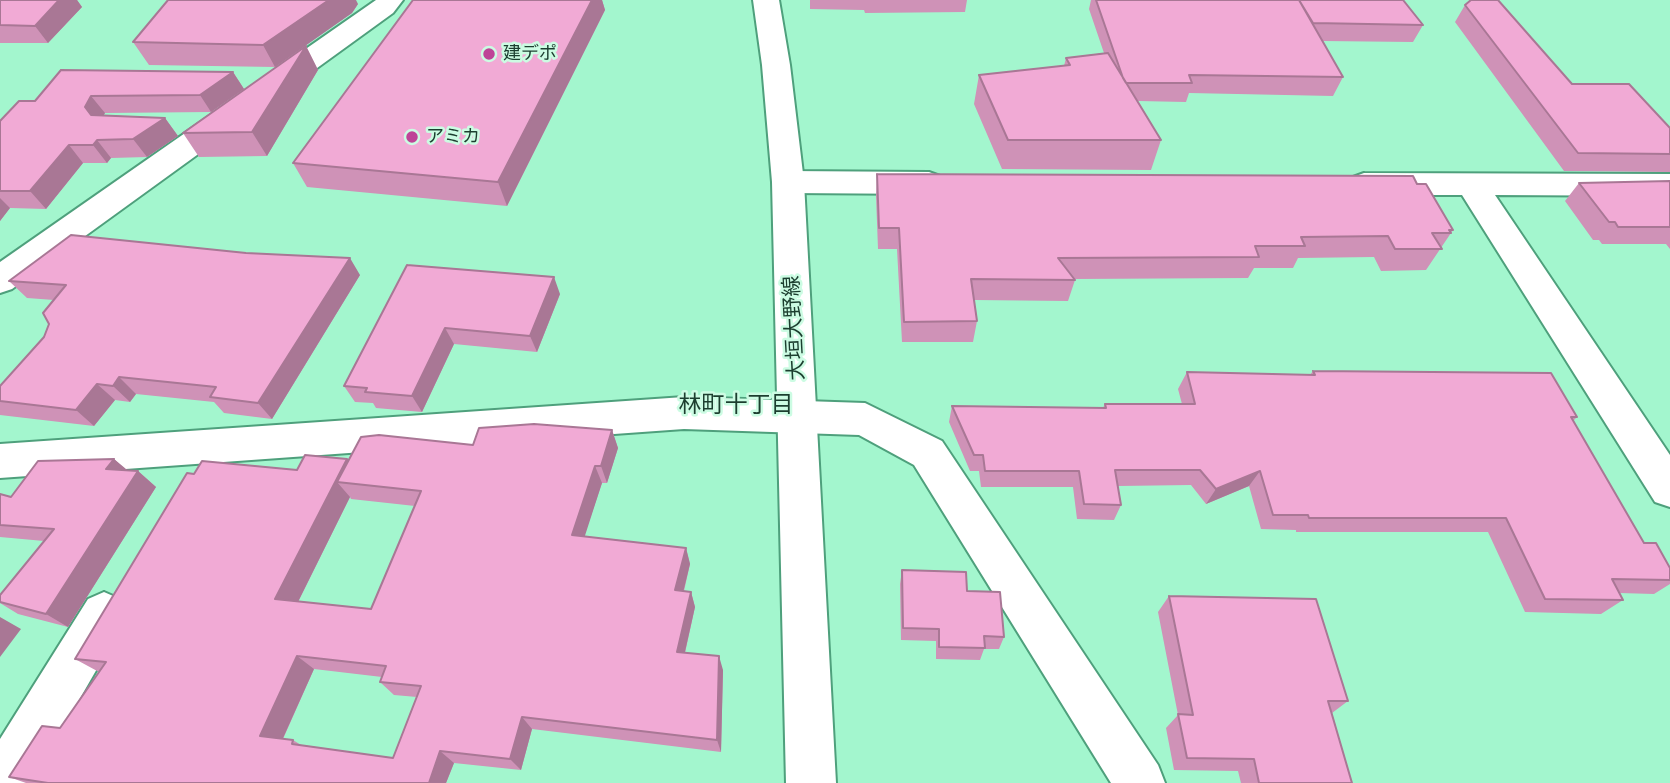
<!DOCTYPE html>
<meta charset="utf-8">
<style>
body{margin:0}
canvas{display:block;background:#a3f6ce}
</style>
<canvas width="1670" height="783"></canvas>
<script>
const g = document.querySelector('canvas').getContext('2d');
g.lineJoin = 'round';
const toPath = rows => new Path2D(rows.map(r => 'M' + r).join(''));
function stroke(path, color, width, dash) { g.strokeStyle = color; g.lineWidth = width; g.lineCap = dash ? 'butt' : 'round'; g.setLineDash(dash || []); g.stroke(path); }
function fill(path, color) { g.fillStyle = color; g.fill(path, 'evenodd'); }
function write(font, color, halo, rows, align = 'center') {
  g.font = font + ' "Archivo Narrow","Noto Sans JP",sans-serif'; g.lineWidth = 5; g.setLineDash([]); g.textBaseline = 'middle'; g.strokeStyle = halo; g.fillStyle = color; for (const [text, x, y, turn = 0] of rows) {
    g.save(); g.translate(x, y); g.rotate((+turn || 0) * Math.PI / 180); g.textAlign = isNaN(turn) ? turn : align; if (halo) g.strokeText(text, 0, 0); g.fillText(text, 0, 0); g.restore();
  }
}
const minor = toPath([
 [376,0,403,0,393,13,12,289,0,293,0,262,376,0],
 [788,171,929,172,940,176,945,183,940,190,929,194,788,193,777,189,772,182,777,175,788,171],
 [1364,173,1670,174,1670,196,1495,195,1670,455,1670,507,1655,502,1462,195,1364,195,1353,191,1348,184,1353,177,1364,173],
 [684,397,865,403,942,441,1158,765,1165,783,1111,783,914,465,859,435,684,429,0,478,0,444,684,397],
 [104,592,120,599,127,614,120,629,31,783,0,783,0,739,88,599,104,592]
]);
const secondary = toPath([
 [753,0,779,0,790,65,804,182,836,783,786,783,772,182,762,65,753,0]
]);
stroke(minor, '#4ea07c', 4);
stroke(secondary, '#4ea07c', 4);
fill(minor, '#fff');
fill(secondary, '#fff');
fill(toPath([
 [0,0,77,0,82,7,48,43,0,43],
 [413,0,602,0,605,10,507,206,307,187,293,163],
 [810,0,967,0,965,12,865,13,864,10,810,9],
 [1091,0,1403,0,1423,25,1413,42,1322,41,1343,77,1333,96,1189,93,1186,102,1138,101,1161,140,1151,170,1002,169,974,104,979,75,1064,66,1066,58,1104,53,1089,9],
 [358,4,352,13,275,67,149,65,133,42],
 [1465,5,1572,84,1670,128,1670,172,1564,171,1455,22],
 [306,46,318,70,267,156,199,157,183,133],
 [233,72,244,89,211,112,105,113,103,115,165,118,178,136,147,157,111,158,107,163,83,163,46,209,10,208,0,221,0,121,35,101],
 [877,174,1417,184,1453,230,1426,270,1381,271,1374,257,1298,258,1293,268,1254,268,1248,278,1074,279,1075,280,1068,301,974,300,977,321,973,342,902,342,897,249,878,249,876,196],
 [1670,181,1670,249,1666,244,1602,244,1599,240,1593,240,1565,201,1579,183],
 [407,265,560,294,537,352,454,344,422,412,376,408,373,403,355,402,344,386],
 [360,275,272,419,224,413,214,402,136,394,130,402,115,400,94,426,0,415,0,386,44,337,49,324,54,300,27,298,9,281],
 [1313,371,1577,417,1573,421,1644,543,1670,568,1670,584,1654,594,1619,593,1623,600,1601,614,1525,612,1488,532,1296,532,1296,530,1261,529,1249,486,1206,504,1191,485,1118,486,1121,505,1114,520,1077,519,1073,487,981,487,979,471,970,471,949,422,952,406,1103,408,1105,404,1182,404,1178,389,1187,372,1310,375],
 [612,430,618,448,607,483,602,483,584,536,686,548,690,564,684,591,691,592,695,607,685,653,723,670,721,752,532,729,521,770,454,763,446,783,26,783,9,777,60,728,99,672,75,659,297,470,348,461,473,445],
 [350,497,351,499,415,506,371,609,298,602],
 [314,669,382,677,380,682,394,695,417,697,393,758,301,745,293,740,283,739],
 [114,459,127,471,138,471,156,487,68,627,18,614,0,603,0,595,44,541,0,537,0,494,11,497],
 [902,570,967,591,1004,637,999,649,984,649,980,660,936,659,936,641,901,640,900,584],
 [1169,596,1348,701,1332,713,1352,783,1241,783,1238,771,1174,770,1166,728,1178,715,1158,612]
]), '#cf92b7');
fill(toPath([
 [59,0,77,0,82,7,48,43,35,26],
 [329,0,356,0,358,4,352,13,275,67,263,45],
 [592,0,602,0,605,10,507,206,498,182],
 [306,46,318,70,267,156,252,132],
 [233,72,244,89,211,112,200,95],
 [91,96,105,113,99,124,85,107],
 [165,118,178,136,147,157,133,139],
 [97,140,111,158,107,163,93,145],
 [69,145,83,163,46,209,30,191],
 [0,198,10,208,0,221],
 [350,258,360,275,272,419,258,403],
 [554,277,560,294,537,352,530,336],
 [445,328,454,344,422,412,412,396],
 [119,377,136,394,130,402,113,386],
 [97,384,115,400,94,426,76,410],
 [612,430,618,448,607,483,601,466],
 [114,459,132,474,106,469],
 [347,459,360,476,337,482,350,497,292,614,275,599],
 [595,466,602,483,580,551,572,535],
 [138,471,156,487,68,627,46,614],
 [1260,471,1249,486,1206,504,1216,489],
 [686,548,690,564,680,605,675,590],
 [691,592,695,607,682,665,677,652],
 [0,617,21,629,0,657],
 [297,656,314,669,279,747,260,736],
 [719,656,723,670,721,752,717,740],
 [522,717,532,729,521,770,510,759],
 [440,751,454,763,446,783,429,783]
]), '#a97795');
const building = toPath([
 [0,0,59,0,35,26,0,25,0,0],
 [168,0,329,0,263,45,133,42,168,0],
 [413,0,592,0,498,182,293,163,413,0],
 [1096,0,1299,0,1343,77,1189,75,1192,83,1126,83,1123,78,1096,0],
 [1299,0,1403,0,1423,25,1313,23,1299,0],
 [1471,0,1498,0,1572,84,1629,84,1670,128,1670,154,1578,153,1465,5,1471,0],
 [306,46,252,132,183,133,306,46],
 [1108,53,1161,140,1008,140,979,75,1070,65,1066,58,1108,53],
 [61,70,233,72,200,95,91,96,85,107,91,115,165,118,133,139,97,140,93,145,69,145,30,191,0,191,0,121,19,101,35,101,61,70],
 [877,174,1413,176,1417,184,1426,184,1453,230,1449,230,1451,233,1432,233,1442,249,1395,249,1388,236,1301,237,1305,246,1255,246,1259,257,1058,258,1075,280,971,279,977,321,904,322,899,228,879,228,877,174],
 [1670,181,1670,227,1618,227,1615,222,1609,222,1579,183,1670,181],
 [71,235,246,253,350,258,258,403,210,397,216,387,119,377,113,386,97,384,76,410,0,401,0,386,44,337,49,324,43,313,66,285,9,281,71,235],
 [407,265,554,277,530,336,445,328,412,396,365,392,367,388,344,386,407,265],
 [1313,371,1551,373,1577,417,1571,417,1644,543,1656,543,1670,568,1670,580,1612,579,1623,600,1545,599,1506,518,1309,518,1308,515,1273,515,1260,471,1216,489,1200,470,1115,470,1121,505,1084,504,1079,471,985,471,983,455,974,455,952,406,1106,408,1105,404,1195,404,1187,372,1315,375,1313,371],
 [534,424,612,430,601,466,595,466,572,535,686,548,675,590,691,592,677,652,719,656,717,740,522,717,510,759,440,751,429,783,48,783,9,777,42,726,60,728,106,662,75,659,187,473,194,474,202,461,297,470,305,455,347,459,275,599,371,609,421,491,337,482,361,437,379,435,473,445,479,428,534,424],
 [297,656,386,666,380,682,421,686,393,758,292,744,293,740,260,736,297,656],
 [114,459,106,469,138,471,46,614,0,602,0,595,54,529,0,525,0,494,11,497,38,461,114,459],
 [902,570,966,572,967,591,1000,592,1004,637,984,636,985,648,939,647,939,629,903,628,902,570],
 [1169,596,1316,599,1348,701,1328,701,1352,783,1259,783,1254,759,1187,758,1178,714,1193,715,1169,596]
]);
fill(building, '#f1aad5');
stroke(building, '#a97795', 2);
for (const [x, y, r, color] of [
 [489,54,7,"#be4497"],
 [412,137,7,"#be4497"]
]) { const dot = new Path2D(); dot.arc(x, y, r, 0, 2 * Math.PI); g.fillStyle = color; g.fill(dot); stroke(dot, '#ccfce3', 2.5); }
write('18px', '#1c3e2f', '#ccfce3', [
 ["建デポ",503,54],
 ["アミカ",426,137]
], 'left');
write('21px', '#1c3e2f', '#ccfce3', [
 ["大垣大野線",795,328,-93]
]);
write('23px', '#1c3e2f', '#ccfce3', [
 ["林町十丁目",736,406]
]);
</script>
